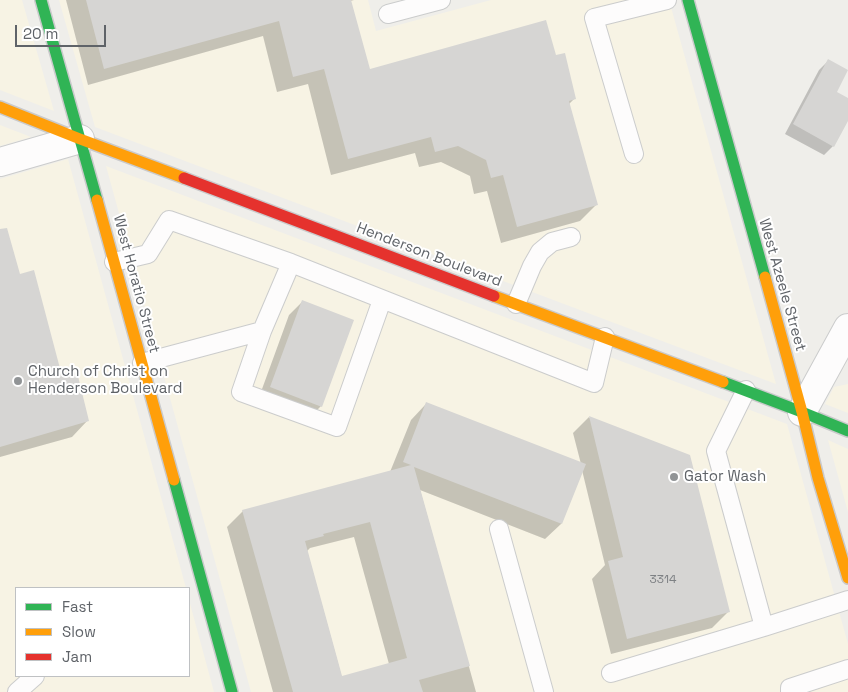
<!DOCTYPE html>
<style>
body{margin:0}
#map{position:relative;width:848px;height:692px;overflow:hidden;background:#efeeea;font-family:"Space Grotesk",sans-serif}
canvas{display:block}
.legend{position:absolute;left:15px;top:587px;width:175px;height:90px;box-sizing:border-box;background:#fff;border:1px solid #bfc1c3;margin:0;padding:6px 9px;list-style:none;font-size:15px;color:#5f6368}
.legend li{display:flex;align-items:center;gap:10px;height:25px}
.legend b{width:25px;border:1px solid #bfc1c3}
.scale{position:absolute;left:15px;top:25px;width:91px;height:22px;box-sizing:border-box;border:2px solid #5f6368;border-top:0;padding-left:6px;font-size:15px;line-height:18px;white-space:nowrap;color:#5f6368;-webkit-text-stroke:4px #fff;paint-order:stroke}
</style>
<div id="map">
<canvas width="848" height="692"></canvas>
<ul class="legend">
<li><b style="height:6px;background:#30b455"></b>Fast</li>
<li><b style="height:6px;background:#ff9f0a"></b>Slow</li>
<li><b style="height:6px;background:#e5322d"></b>Jam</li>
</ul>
<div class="scale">20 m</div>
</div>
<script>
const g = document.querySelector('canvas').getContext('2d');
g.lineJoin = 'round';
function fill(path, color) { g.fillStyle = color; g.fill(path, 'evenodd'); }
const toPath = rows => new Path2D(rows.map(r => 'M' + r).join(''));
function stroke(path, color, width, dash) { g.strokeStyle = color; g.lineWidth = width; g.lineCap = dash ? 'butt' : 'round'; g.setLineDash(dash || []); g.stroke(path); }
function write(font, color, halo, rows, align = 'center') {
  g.font = font + ' "Space Grotesk",sans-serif'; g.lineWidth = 4; g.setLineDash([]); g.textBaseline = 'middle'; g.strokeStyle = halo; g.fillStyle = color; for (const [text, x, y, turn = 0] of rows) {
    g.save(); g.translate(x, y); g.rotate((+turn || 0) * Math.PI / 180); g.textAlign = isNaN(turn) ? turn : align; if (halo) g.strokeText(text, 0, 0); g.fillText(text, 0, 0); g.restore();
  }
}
fill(toPath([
 [0,0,22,0,54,111,0,90],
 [59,0,368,0,376,31,491,0,669,0,776,384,95,127],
 [0,125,31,137,0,146],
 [68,159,186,588,16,588,16,676,189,676,189,600,214,692,0,692,0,179],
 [106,166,787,424,848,644,848,692,251,692],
 [848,384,848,413,825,404,834,387],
 [828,440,848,449,848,512]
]), '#f7f3e4');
fill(toPath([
 [66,0,354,0,350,1,369,71,555,56,575,98,569,104,596,205,580,221,501,243,487,191,474,194,470,176,441,162,419,167,415,153,331,175,308,84,277,92,263,36,88,85],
 [828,61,835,92,848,99,848,119,833,146,824,155,785,134,819,70],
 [0,270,62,377,88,420,72,437,0,457],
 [302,302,321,406,308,419,258,400,289,315],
 [426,404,581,464,573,433,589,417,729,611,712,628,611,654,592,579,605,565,582,470,561,524,545,539,420,490,476,692,273,692,227,527,243,511,390,472,411,420],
 [354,537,389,664,342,678,307,551,310,548]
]), '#0003');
fill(toPath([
 [86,0,351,0,370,69,546,20,556,55,565,53,576,99,569,101,598,205,517,227,503,175,491,178,486,160,458,146,435,152,431,137,348,159,324,69,293,77,279,21,104,69],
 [828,59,848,70,837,92,848,98,848,121,834,147,793,124],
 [7,228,20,274,34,270,62,376,77,372,89,421,0,447,0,229],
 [302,300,354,320,322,407,270,387],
 [426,402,586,464,562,524,414,467,470,666,419,680,423,692,293,692,242,510,411,465,403,462],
 [370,522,407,658,342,676,305,541,324,536,323,534],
 [589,416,690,455,730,612,627,639,608,561,623,557]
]), '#d6d5d3');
const lane = toPath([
 [388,14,441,0],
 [634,154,594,18,667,0],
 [114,262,148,254,169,220,291,263],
 [382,300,337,427,241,392,262,331,291,263,594,383,605,337],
 [516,304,532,266,540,252,552,242,571,237],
 [142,363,262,331],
 [499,529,544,692],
 [764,627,848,600],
 [611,673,764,627,716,451,746,390],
 [17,692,35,676],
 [790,692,790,688,848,669]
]);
const street = toPath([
 [0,162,80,139],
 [802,412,848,328]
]);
const fast = toPath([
 [41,0,97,200],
 [688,0,765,277],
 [723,382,802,412,848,431],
 [174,480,232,692]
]);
const slow = toPath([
 [0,107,80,139,184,178],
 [97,200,174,480],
 [765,277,802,412,818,478,848,578],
 [494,296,723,382]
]);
const jam = toPath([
 [184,178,494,296]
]);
stroke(lane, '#cbcccc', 20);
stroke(street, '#cbcccc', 30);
stroke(fast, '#cacacb', 14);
stroke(slow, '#cacacb', 14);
stroke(jam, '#cacacb', 14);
stroke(lane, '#fdfcfc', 18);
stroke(street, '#fdfcfc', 28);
stroke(fast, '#30b455', 11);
stroke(slow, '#ff9f0a', 11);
stroke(jam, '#e5322d', 11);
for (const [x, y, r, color] of [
 [18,381,5,"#919496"],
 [674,477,5,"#919496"]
]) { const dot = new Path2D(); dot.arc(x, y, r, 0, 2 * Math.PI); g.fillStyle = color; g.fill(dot); stroke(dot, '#fff', 2); }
write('12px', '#7e8184', null, [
 ["3314",663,580]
]);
write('15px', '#5f6368', '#fff', [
 ["Henderson Boulevard",429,255,21],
 ["West Horatio Street",136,284,75],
 ["West Azeele Street",782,285,74]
]);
write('15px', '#5f6368', '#fff', [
 ["Church of Christ on",28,372],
 ["Henderson Boulevard",28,389],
 ["Gator Wash",684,477]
], 'left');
</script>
